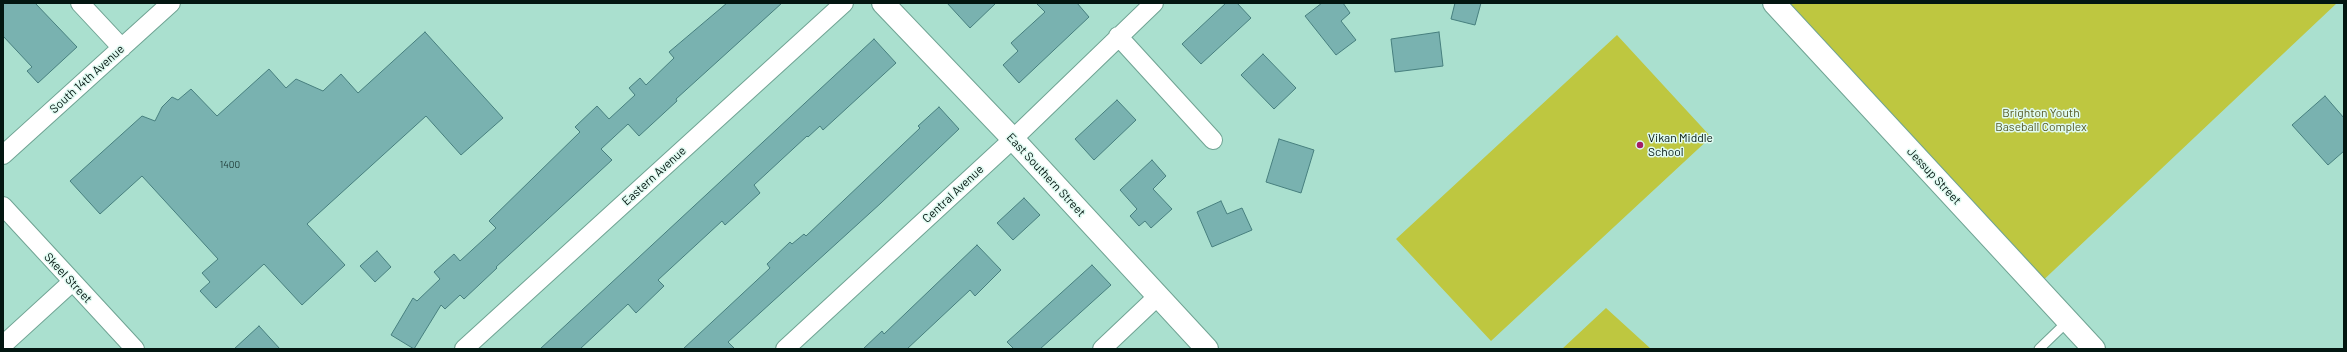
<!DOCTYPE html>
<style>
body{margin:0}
#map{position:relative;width:2347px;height:352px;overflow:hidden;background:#aae0cf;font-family:Barlow,sans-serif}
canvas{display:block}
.frame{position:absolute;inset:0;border:4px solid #031611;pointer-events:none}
</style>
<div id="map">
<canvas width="2347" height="352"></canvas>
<div class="frame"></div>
</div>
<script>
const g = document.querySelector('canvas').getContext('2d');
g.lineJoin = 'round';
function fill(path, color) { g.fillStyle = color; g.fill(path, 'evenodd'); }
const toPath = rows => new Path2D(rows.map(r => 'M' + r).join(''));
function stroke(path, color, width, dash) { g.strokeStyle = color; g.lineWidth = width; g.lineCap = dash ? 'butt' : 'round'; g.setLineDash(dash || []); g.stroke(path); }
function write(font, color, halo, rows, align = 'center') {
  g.font = font + ' Barlow,sans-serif'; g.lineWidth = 3; g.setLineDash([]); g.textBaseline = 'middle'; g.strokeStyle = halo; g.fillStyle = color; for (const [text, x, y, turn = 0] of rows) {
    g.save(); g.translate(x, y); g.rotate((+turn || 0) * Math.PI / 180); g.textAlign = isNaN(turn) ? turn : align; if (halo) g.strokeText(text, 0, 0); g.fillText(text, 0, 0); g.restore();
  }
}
fill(toPath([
 [1774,3,2337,3,2036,287],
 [1617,35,1711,137,1491,341,1396,239],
 [1606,308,1651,349,1562,349]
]), '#bec740');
const building = toPath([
 [3,3,35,3,77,47,38,83,27,71,32,67,3,36,3,3],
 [727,3,782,3,676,99,677,101,639,136,628,124,601,149,612,160,496,267,497,268,464,299,460,295,445,309,441,305,414,349,391,335,413,298,417,301,440,279,434,272,454,254,460,261,496,228,489,221,580,132,575,127,597,106,609,119,635,95,629,88,640,78,646,85,674,58,669,52,727,3],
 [947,3,996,3,970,28,947,3],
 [1036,3,1077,3,1089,17,1019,83,1003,65,1018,51,1011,43,1045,12,1036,3],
 [1226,3,1237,3,1251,18,1201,64,1182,44,1226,3],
 [1322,3,1343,3,1350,13,1341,21,1356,40,1336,55,1305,16,1322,3],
 [1455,3,1481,3,1475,25,1451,19,1455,3],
 [425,32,503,118,461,155,426,116,307,224,345,265,302,305,264,264,216,308,200,291,210,282,202,273,218,259,142,176,100,214,70,181,142,116,155,121,162,107,172,97,178,100,191,89,217,116,269,69,286,88,296,79,323,91,341,74,358,93,425,32],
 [1439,32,1443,66,1395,72,1391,39,1439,32],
 [874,39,896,63,823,130,820,126,808,137,807,136,754,185,760,193,725,225,722,221,658,280,664,286,636,313,628,304,580,349,540,349,874,39],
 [1263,54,1296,88,1274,109,1241,75,1263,54],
 [2325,96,2344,118,2344,151,2328,165,2292,125,2325,96],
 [1117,100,1136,120,1094,160,1075,139,1117,100],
 [939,107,959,129,881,203,728,342,735,349,683,349,770,268,767,264,790,242,792,244,804,234,806,236,920,128,918,126,939,107],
 [1279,139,1314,150,1301,193,1266,182,1279,139],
 [1152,160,1166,176,1153,189,1172,209,1151,228,1145,221,1139,226,1130,216,1137,209,1120,190,1152,160],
 [1024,198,1040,215,1013,240,997,223,1024,198],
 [1221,201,1227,214,1242,208,1252,230,1212,247,1197,212,1221,201],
 [977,245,1001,270,975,296,970,290,907,349,863,349,882,331,884,334,977,245],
 [377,251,391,267,375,282,360,266,377,251],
 [1092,265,1111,285,1040,349,1014,349,1007,342,1092,265],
 [259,326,280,349,234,349,259,326]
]);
fill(building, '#79b2b0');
stroke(building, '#477f7e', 1);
const service = toPath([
 [2039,349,2068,321]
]);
const minor = toPath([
 [80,3,122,48],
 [1118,36,1213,140],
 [3,155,171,3],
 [3,206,135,349],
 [3,345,72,282],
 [464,349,844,3],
 [785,349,1013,139,1154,3],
 [1102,349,1158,296]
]);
const tertiary = toPath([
 [883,3,1013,139,1207,349],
 [1774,3,2094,349]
]);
stroke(service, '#6fa393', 11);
stroke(minor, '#6fa393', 20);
stroke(tertiary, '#6fa393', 24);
stroke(service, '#fff', 9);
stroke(minor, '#fff', 18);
stroke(tertiary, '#fff', 22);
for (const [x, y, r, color] of [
 [1640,145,4,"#a41d67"]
]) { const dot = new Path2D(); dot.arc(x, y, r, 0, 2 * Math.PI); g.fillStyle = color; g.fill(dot); stroke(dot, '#e0faf1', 1.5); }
write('10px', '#203d39', null, [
 ["1400",230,165]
]);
write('12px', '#031611', '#e0faf1', [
 ["South 14th Avenue",87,79,-42],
 ["East Southern Street",1046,175,47],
 ["Eastern Avenue",654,176,-42],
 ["Jessup Street",1934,176,47],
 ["Central Avenue",953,194,-43],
 ["Skeel Street",68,278,47]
]);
write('12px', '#575b25', '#e0faf1', [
 ["Brighton Youth",2041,113],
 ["Baseball Complex",2041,127]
]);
write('12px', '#031611', '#e0faf1', [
 ["Vikan Middle",1648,138],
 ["School",1648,152]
], 'left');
</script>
